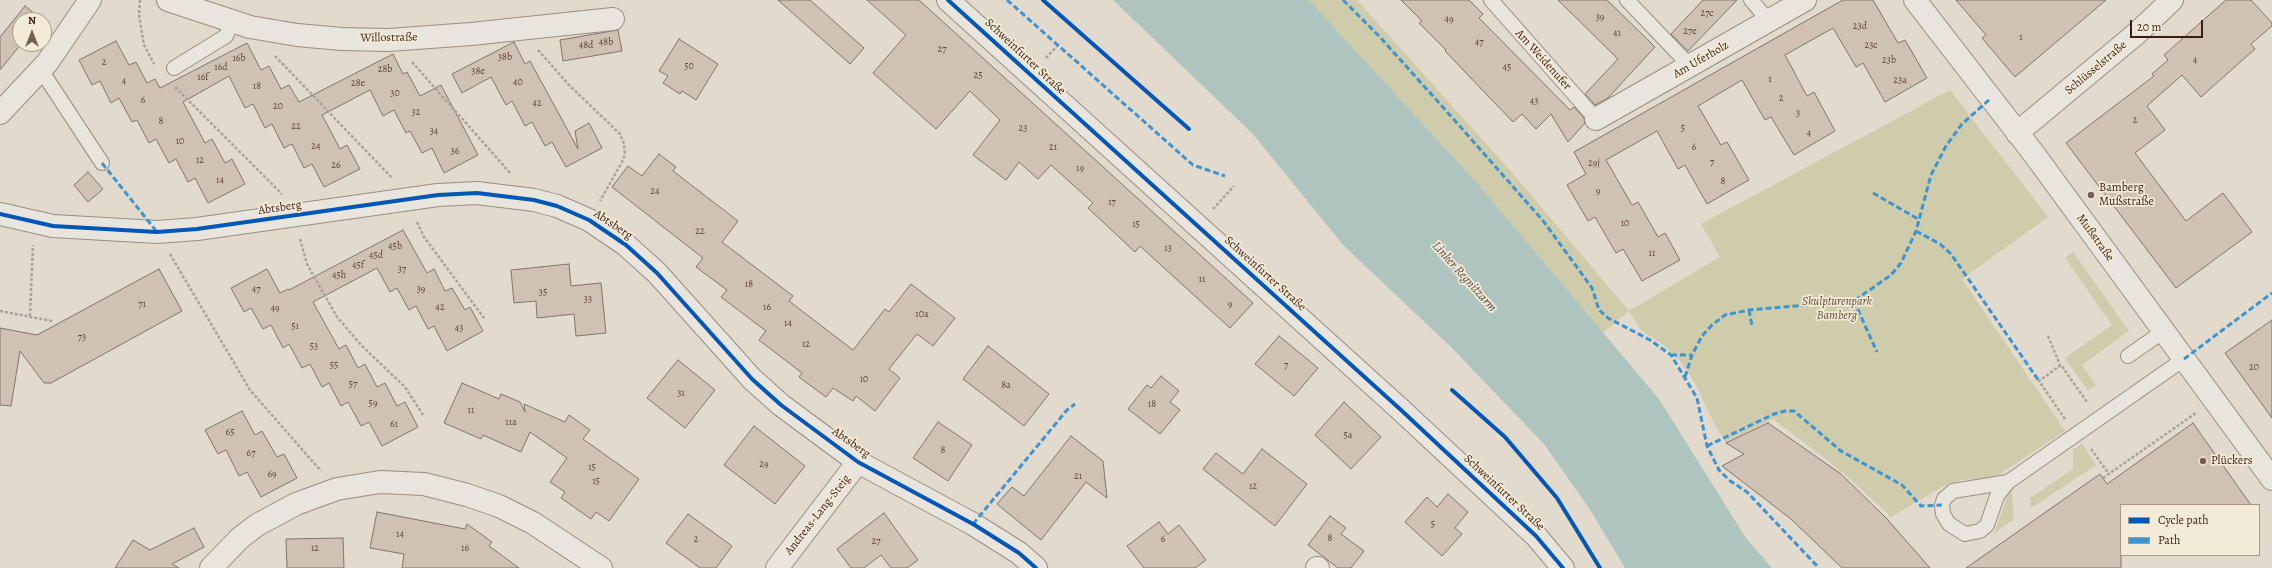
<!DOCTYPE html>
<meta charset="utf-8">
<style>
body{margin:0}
#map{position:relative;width:2272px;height:568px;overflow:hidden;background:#e2dacc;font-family:Alegreya,serif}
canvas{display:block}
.legend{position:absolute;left:2120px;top:504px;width:140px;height:52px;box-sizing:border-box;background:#f3ead7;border:1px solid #a99888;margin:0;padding:5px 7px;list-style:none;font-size:12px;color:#3a1d12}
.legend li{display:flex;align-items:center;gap:8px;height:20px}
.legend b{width:20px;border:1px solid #a99888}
.north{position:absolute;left:12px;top:12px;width:40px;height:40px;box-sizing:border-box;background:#f3ead7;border:1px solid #a99888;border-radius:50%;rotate:0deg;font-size:11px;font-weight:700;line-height:16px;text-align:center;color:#3a1d12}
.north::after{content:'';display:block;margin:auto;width:14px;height:18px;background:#755f53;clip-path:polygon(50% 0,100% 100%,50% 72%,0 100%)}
.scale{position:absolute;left:2130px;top:20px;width:73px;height:18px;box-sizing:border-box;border:2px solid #3a1d12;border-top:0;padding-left:5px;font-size:12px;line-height:14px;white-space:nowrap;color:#3a1d12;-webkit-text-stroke:3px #f3ead7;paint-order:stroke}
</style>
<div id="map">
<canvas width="2272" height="568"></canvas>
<ul class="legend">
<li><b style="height:5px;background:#0057b8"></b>Cycle path</li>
<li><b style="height:5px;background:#3e94d3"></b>Path</li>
</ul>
<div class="north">N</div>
<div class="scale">20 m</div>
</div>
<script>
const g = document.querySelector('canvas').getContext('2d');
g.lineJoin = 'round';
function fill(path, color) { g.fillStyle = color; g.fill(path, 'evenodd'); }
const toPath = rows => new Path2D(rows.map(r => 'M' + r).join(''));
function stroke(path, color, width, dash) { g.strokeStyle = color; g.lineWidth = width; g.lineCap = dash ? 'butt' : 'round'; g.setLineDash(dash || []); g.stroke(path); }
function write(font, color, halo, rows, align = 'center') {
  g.font = font + ' Alegreya,serif'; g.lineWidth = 3.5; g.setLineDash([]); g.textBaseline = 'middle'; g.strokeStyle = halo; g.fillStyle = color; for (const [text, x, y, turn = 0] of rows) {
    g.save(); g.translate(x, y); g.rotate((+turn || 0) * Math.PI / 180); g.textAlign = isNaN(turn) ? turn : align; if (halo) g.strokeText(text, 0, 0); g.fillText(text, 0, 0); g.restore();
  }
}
fill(toPath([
 [1309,0,1357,0,1515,176,1629,311,1720,257,1701,224,1950,90,2048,217,1962,279,2065,431,1994,478,1962,480,1945,485,1891,517,1841,471,1773,419,1726,443,1713,421,1695,383,1681,362,1665,346,1641,330,1629,311,1603,333,1478,184],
 [2073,252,2129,331,2082,365,2096,385,2088,391,2065,358,2112,325,2065,258],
 [2082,443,2096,465,2031,508,2030,498,2073,469,2073,450],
 [2012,491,2014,519,1994,534,2007,497]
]), '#ceccaa');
fill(toPath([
 [1113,0,1309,0,1478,184,1659,399,1746,538,1772,568,1625,568,1589,508,1544,444,1451,347,1344,246,1252,133]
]), '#afc4be');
const building = toPath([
 [778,0,810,0,864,48,850,64,778,0],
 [867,0,919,0,1253,303,1230,328,1140,246,1135,252,1088,208,1093,203,1051,165,1038,179,1019,162,1006,180,973,155,1000,120,970,91,936,129,873,73,906,35,867,0],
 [1401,0,1469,0,1483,14,1479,18,1570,110,1574,107,1584,118,1585,123,1568,142,1551,114,1536,129,1522,114,1513,122,1445,51,1446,50,1419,23,1422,21,1401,0],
 [1558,0,1607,0,1655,47,1608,98,1595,105,1585,94,1618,59,1558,0],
 [1703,0,1737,0,1688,51,1671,34,1703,0],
 [1843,0,1873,0,1898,43,1905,40,1927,78,1885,102,1863,63,1856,67,1833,28,1785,55,1807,96,1814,92,1835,131,1794,155,1771,117,1765,120,1742,80,1698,106,1721,145,1727,142,1749,180,1731,190,1707,204,1685,165,1678,169,1657,131,1606,160,1632,205,1638,202,1658,237,1665,233,1680,260,1642,281,1623,249,1616,253,1595,217,1588,221,1567,185,1586,174,1574,152,1843,0],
 [1956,0,2106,0,2015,77,1982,38,1986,35,1956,0],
 [2226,0,2251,0,2272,23,2272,26,2251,44,2255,49,2201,97,2182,75,2147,106,2165,130,2135,153,2186,221,2223,193,2252,232,2176,288,2066,143,2154,76,2152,74,2168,60,2164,55,2226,0],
 [25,6,41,19,20,20,21,44,0,70,0,37,25,6],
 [618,30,622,51,563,61,560,40,618,30],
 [679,39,718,64,696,100,682,91,680,94,663,83,668,76,659,71,679,39],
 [116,41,129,65,136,62,147,83,155,79,160,88,247,43,261,70,269,66,281,89,289,85,299,102,393,54,403,74,407,72,420,96,441,85,478,155,444,173,432,148,422,153,410,131,406,133,394,110,383,116,370,90,322,115,340,149,347,145,360,169,324,187,312,164,304,168,292,144,284,148,272,124,265,128,253,104,245,108,229,76,183,102,205,143,212,139,225,163,232,159,245,184,208,203,195,178,188,182,176,159,169,163,156,139,149,143,137,120,132,122,119,98,111,103,100,81,92,85,79,60,116,41],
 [514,42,525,64,530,61,578,149,575,131,589,123,602,148,566,167,552,142,545,146,532,122,525,126,512,101,506,105,491,77,462,93,452,74,514,42],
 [659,154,676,167,673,171,738,221,722,242,793,296,789,301,853,350,885,309,889,312,911,284,955,318,933,346,917,334,889,369,900,378,875,411,856,396,853,401,833,388,826,397,799,377,802,373,759,340,766,331,721,297,727,290,696,267,703,258,612,187,628,166,642,176,659,154],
 [88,172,103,189,88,202,74,185,88,172],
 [403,230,427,273,434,269,445,291,452,288,465,310,470,307,483,331,447,351,434,326,428,329,416,306,409,310,397,288,390,292,377,268,313,302,339,349,346,345,358,368,365,364,377,387,385,383,397,406,405,402,418,427,382,446,369,422,361,426,348,402,341,406,329,383,322,387,310,364,302,368,289,344,283,348,271,325,263,329,251,308,244,312,231,288,267,269,280,293,288,289,289,290,403,230],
 [569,264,571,286,601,283,606,333,576,336,574,314,537,318,536,301,514,303,511,270,569,264],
 [159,269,182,311,51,383,44,383,20,351,11,406,0,405,0,328,37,335,159,269],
 [2272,320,2272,418,2225,353,2272,320],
 [1279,336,1318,368,1294,396,1255,364,1279,336],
 [988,346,1049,394,1024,426,963,379,988,346],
 [678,360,715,390,685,428,647,398,678,360],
 [1161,376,1179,391,1170,402,1180,410,1160,434,1128,409,1147,385,1151,388,1161,376],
 [462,383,499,399,501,394,520,402,525,412,524,404,565,422,569,415,590,430,583,439,639,479,609,521,596,512,591,519,561,498,565,492,550,482,567,458,530,432,521,452,483,435,481,439,444,423,462,383],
 [1344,402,1381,437,1351,469,1315,435,1344,402],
 [242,411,255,435,262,431,277,457,284,454,297,478,261,497,247,472,239,476,226,450,218,454,205,430,242,411],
 [938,422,972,445,948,481,913,458,938,422],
 [1768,423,1841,474,1887,519,1930,568,1842,568,1791,519,1722,466,1744,454,1726,443,1768,423],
 [2193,423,2251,505,2121,505,2121,568,1966,568,2100,474,2107,484,2193,423],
 [754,426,805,466,775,504,724,465,754,426],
 [1071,436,1103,461,1107,498,1086,482,1041,540,997,504,1012,487,1024,496,1071,436],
 [1262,449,1307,484,1275,526,1203,469,1216,453,1243,474,1262,449],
 [1448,494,1468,512,1455,528,1462,534,1442,556,1405,522,1427,497,1437,507,1448,494],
 [377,512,465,529,467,524,492,542,489,546,519,568,402,568,404,554,370,548,377,512],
 [884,513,918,560,907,568,891,568,881,555,864,568,851,568,837,549,884,513],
 [688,514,732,546,716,568,700,568,666,543,688,514],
 [1330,516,1346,528,1341,534,1364,551,1351,568,1338,568,1308,545,1330,516],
 [1159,522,1168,534,1179,525,1206,560,1195,568,1144,568,1127,546,1159,522],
 [194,528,204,547,172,564,179,568,115,568,133,540,150,550,194,528],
 [343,538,344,568,287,568,286,539,343,538]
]);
fill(building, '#cfc1b4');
stroke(building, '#7e756d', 1);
const service = toPath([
 [1491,0,1596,119],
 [1627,0,1690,66],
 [1751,0,1769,21],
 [174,68,226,36,232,22],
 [41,70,102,163],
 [2128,356,2164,331],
 [2008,482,1953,491,1944,499,1942,505,1943,514,1949,524,1965,534,1980,531,1987,525,1997,496,2008,482,2184,359]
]);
const minor = toPath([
 [168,0,250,27,297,35,342,39,389,40,471,34,613,19],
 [1915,0,2034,154,2272,479],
 [0,113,47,63,90,0],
 [1596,119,1805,0],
 [2017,133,2136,34,2172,0],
 [0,214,53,226,157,232,197,229,438,195,477,193,534,200,557,206,589,220,626,245,657,273,752,379,781,405,858,462,973,524,1019,553,1036,568],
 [211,568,240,538,257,525,296,504,337,489,380,482,424,484,467,495,499,506,533,523,601,568],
 [777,568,858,462],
 [1317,568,1318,568]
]);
const tertiary = toPath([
 [948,0,1401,410,1536,536,1563,568]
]);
stroke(service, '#978e85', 16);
stroke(minor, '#978e85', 24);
stroke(tertiary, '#978e85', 24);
stroke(toPath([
 [140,0,139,15,144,45,154,64],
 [538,50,569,85,620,134,624,144,625,154,622,162,600,201],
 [275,56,392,178],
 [1046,58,1058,45],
 [412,62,511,174],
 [175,87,282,194],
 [1213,209,1234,186],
 [417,222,424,237,484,318],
 [300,239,307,264,337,317,362,346,405,387,423,415],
 [170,254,250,390,321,471],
 [0,311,52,321],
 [30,316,33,245],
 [2048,336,2060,365],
 [2065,419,2039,381,2061,365,2087,402],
 [2091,449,2109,474],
 [2103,478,2196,413]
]), '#a8a29c', 2.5, [3, 2]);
stroke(service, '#e9e5dd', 14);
stroke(minor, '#e9e5dd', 22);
stroke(tertiary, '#e9e5dd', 22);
stroke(toPath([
 [1007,0,1193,165,1225,176],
 [1343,0,1379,36,1458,124,1544,222,1592,288,1599,310,1608,318,1650,340,1671,355,1697,398,1707,446,1719,470,1729,480,1747,492,1819,568],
 [102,163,157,232],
 [1873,193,1918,219],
 [1916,231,1940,244,1951,254,2039,381],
 [1854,301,1877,352],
 [1749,310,1752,326],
 [1671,355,1692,355],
 [2184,359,2272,293],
 [1685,377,1692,355,1702,336,1712,325,1725,315,1749,310,1854,301,1891,275,1901,263,1916,231,1931,175,1946,146,1962,124,1991,98],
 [1707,446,1774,414,1785,411,1794,411,1841,451,1902,485,1921,506,1942,505],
 [973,524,1067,410,1075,404]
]), '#3e94d3', 3, [6, 3]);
stroke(toPath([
 [948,0,1401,410,1536,536,1563,568],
 [1043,0,1189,129],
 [0,214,53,226,157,232,197,229,438,195,477,193,534,200,557,206,589,220,626,245,657,273,752,379,781,405,858,462,973,524,1019,553,1036,568],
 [1452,390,1505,437,1557,498,1600,568]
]), '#0057b8', 4);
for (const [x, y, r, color] of [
 [2091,195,4,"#755f53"],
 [2203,461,4,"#755f53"]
]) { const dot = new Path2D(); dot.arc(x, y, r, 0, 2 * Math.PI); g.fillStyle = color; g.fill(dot); stroke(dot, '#f3ead7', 1.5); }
write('10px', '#5f463a', null, [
 ["27c",1707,14],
 ["39",1600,18],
 ["49",1449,20],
 ["23d",1860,27],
 ["27e",1690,32],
 ["41",1617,34],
 ["1",2021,38],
 ["48b",606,43],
 ["47",1479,43],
 ["48d",586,46],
 ["23c",1871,46],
 ["27",942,50],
 ["38b",505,58],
 ["16b",239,59],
 ["23b",1889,61],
 ["4",2195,61],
 ["2",104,63],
 ["50",689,67],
 ["16d",221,68],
 ["45",1507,68],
 ["28b",385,70],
 ["38e",478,72],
 ["25",978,76],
 ["16f",203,78],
 ["1",1770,80],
 ["23a",1900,81],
 ["4",124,82],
 ["40",518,83],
 ["28e",358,84],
 ["18",257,87],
 ["30",395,94],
 ["2",1781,99],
 ["6",143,101],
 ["43",1534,102],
 ["42",537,104],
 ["20",278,107],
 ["32",416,113],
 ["3",1798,114],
 ["2",2135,121],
 ["8",161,122],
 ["22",296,127],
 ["23",1023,129],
 ["5",1683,129],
 ["34",434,132],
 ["4",1809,134],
 ["10",180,142],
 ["24",316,147],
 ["21",1053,148],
 ["6",1694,148],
 ["36",455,152],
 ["12",200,161],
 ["7",1712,163],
 ["29j",1594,164],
 ["26",336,166],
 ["19",1080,169],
 ["14",220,181],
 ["8",1723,182],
 ["24",655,192],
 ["9",1598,192],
 ["17",1112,203],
 ["10",1625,224],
 ["15",1136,225],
 ["22",700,232],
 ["45b",395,247],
 ["13",1168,249],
 ["11",1652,254],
 ["45d",376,256],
 ["45f",358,266],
 ["37",402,270],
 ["45h",339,276],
 ["11",1202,280],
 ["18",749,285],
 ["47",256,290],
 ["39",421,290],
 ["35",543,293],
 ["33",588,300],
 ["71",142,305],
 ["9",1230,305],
 ["42",440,308],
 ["16",767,308],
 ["49",275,309],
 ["10a",922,315],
 ["14",788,324],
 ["51",295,327],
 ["43",459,329],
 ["73",82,338],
 ["12",806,345],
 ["53",314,347],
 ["55",334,366],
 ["7",1286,366],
 ["20",2254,368],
 ["10",864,380],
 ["57",353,385],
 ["8a",1006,386],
 ["31",681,394],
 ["59",373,404],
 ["18",1152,405],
 ["11",471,411],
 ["11a",511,423],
 ["61",394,425],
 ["65",230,433],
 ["5a",1348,436],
 ["8",943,451],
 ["67",251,454],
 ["29",764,465],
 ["15",592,468],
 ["69",272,475],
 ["21",1078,477],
 ["15",596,482],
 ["12",1253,487],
 ["5",1433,525],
 ["14",400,535],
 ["8",1330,539],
 ["2",696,540],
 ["6",1163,540],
 ["27",876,542],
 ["12",315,549],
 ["16",465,549]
]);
write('12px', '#3a1d12', '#f3ead7', [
 ["Willostraße",389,38,-1],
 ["Schweinfurter Straße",1025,57,43],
 ["Am Weidenufer",1543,60,48],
 ["Am Uferholz",1701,60,-30],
 ["Schlüsselstraße",2096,68,-40],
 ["Abtsberg",280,208,-8],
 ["Abtsberg",613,225,34],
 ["Mußstraße",2095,238,54],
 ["Schweinfurter Straße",1265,274,42],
 ["Abtsberg",851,443,35],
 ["Schweinfurter Straße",1504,493,43],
 ["Andreas-Lang-Steig",818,515,-52]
]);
write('12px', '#3a1d12', '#f3ead7', [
 ["Bamberg",2099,188],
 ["Mußstraße",2099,202],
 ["Plückers",2211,461]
], 'left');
write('italic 12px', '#614e38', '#f3ead7', [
 ["Skulpturenpark",1837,302],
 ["Bamberg",1837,316]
]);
write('italic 13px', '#564c44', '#f3ead7', [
 ["Linker Regnitzarm",1464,277,48]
]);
</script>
